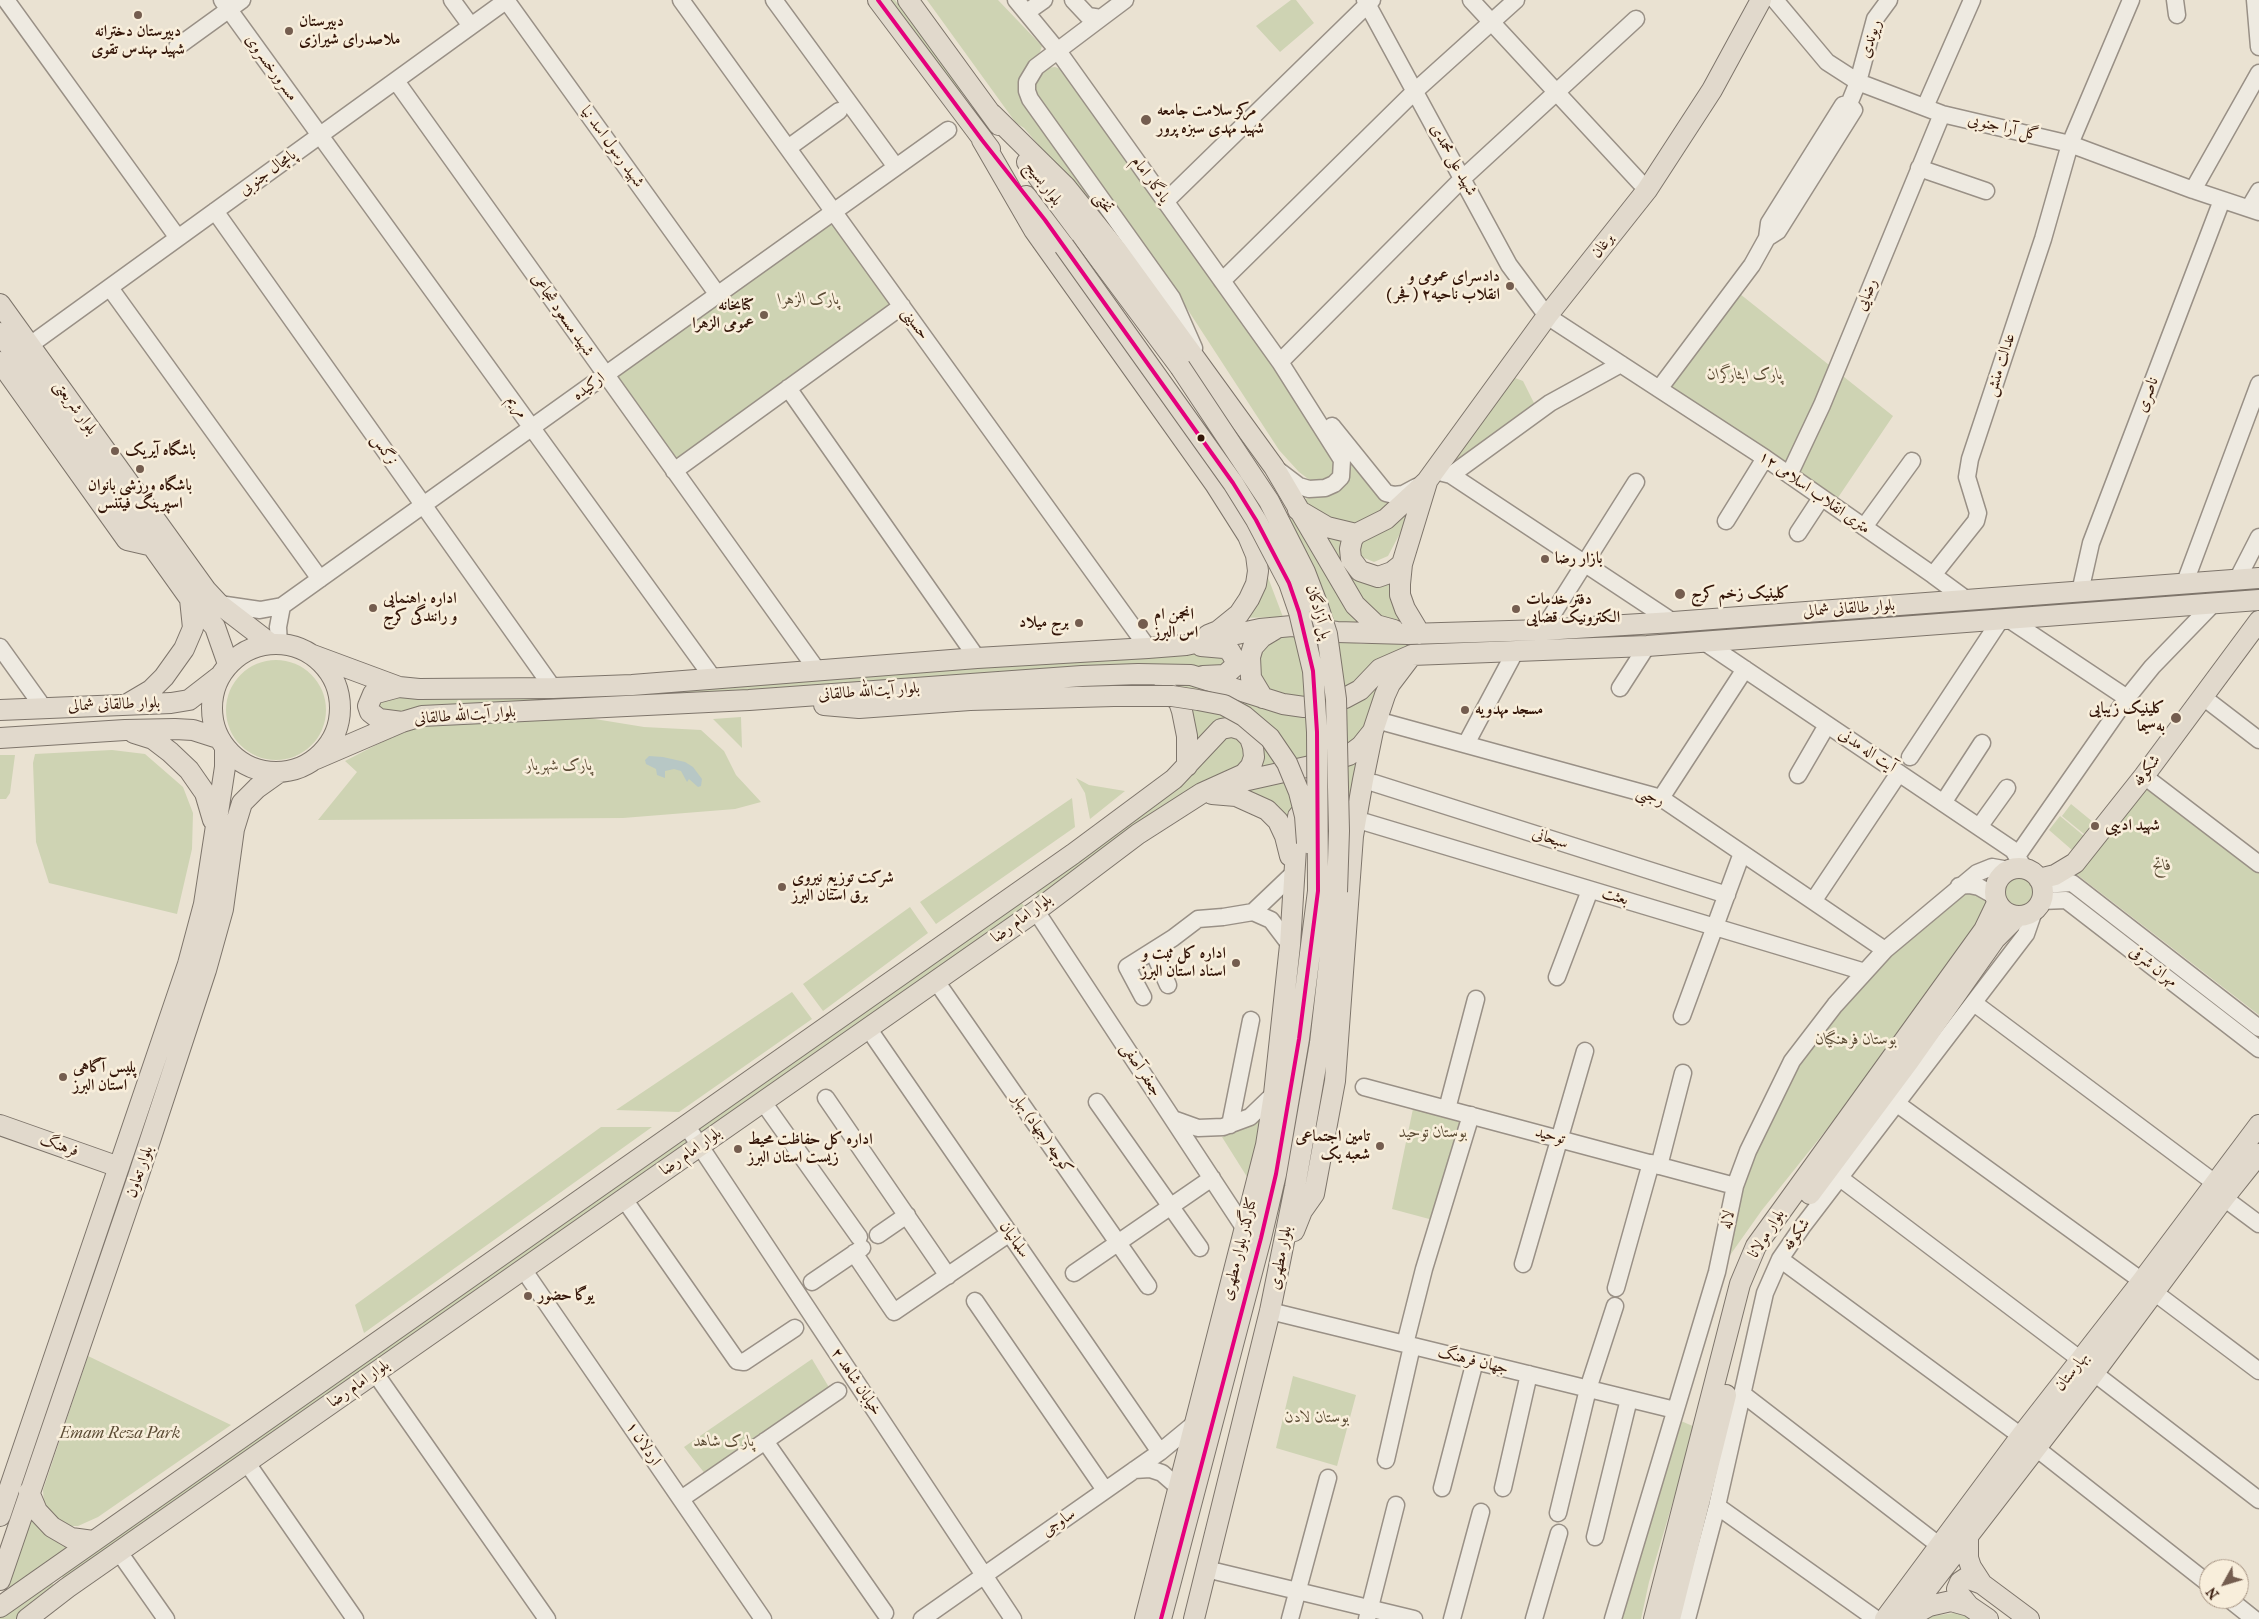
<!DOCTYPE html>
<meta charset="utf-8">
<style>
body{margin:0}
#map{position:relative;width:2259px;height:1619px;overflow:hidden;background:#eae2d2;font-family:"IM FELL French Canon",serif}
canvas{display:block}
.north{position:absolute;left:2199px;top:1559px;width:50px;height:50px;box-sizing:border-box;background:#f8eedb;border:1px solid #aa9887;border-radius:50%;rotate:231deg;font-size:14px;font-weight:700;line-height:20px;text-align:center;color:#341609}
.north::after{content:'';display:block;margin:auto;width:18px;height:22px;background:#745d4f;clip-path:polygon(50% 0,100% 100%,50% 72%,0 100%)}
</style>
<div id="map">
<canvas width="2259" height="1619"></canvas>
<div class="north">N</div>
</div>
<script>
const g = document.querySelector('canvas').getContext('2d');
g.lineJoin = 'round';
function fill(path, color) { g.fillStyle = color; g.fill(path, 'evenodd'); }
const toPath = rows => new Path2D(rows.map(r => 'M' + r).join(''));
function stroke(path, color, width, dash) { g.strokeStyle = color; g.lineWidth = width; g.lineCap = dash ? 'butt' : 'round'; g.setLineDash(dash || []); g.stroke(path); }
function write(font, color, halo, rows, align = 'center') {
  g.font = font + ' "IM FELL French Canon",Amiri,serif'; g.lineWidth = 5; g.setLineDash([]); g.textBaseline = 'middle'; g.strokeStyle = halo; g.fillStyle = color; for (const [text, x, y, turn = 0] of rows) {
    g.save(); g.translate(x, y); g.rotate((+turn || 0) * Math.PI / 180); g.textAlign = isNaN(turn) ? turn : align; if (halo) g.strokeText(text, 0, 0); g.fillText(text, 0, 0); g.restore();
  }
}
fill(toPath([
 [890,0,895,0,962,92,959,95],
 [927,0,998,0,1042,46,1040,52,1028,65,1021,78,1152,277,1024,128,1016,123],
 [1291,0,1296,0,1314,23,1280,52,1256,26],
 [1055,67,1061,69,1234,310,1293,396,1338,467,1328,481,1311,481,1299,472,1279,450,1186,307,1034,94,1034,80,1047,68],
 [833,217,896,304,679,461,615,376],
 [1735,290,1893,416,1833,505,1659,389],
 [1510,376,1523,381,1536,407,1461,463,1455,456],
 [1346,457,1393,504,1356,527,1336,523,1304,501,1311,493,1325,493],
 [1415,505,1388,556,1374,562,1362,557,1359,551,1359,540],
 [1296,517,1373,628,1333,626,1286,520],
 [1317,524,1348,536,1347,560,1393,576,1392,596,1398,618,1407,625,1394,624,1364,606],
 [1264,567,1283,617,1238,618],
 [1297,631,1308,702,1275,698,1258,676,1258,652,1265,642],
 [1334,640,1362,644,1413,641,1414,646,1342,692],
 [1216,651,1228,662,1219,669,1104,665,389,717,375,703,390,694,419,698,895,672],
 '226 710a50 50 0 1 1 100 0a50 50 0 1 1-100 0Z',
 [1169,682,1193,683,1301,717,1308,716,1310,760,1294,765,1281,744,1175,689],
 [1382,684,1364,731,1347,750,1344,706],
 [1183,703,1224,716,1231,720,1189,752],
 [564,714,644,727,701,730,724,751,736,775,761,802,735,809,623,818,318,820,357,772,345,761,419,723],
 [741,717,742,748,713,719],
 [1242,734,1245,762,1083,864,1038,896,1033,890,1218,736],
 [1255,735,1265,746,1279,767,1255,768],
 [112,750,145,754,183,787,193,813,192,849,177,914,49,883,36,842,33,763,35,754],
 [1360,754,1351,802,1347,802,1346,762],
 [0,755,15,755,10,793,6,799,0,799],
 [1288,776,1292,792,1293,854,1241,793],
 [1076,778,1089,785,1125,791,1090,819,1085,793],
 [2145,779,2259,867,2259,1015,2075,873],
 [1072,798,1075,827,936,924,920,902],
 [2071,804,2093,822,2084,834,2062,816],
 [2060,816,2084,836,2072,850,2049,830],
 '2004 892a15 15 0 1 1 30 0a15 15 0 1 1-30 0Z',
 [1966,889,1984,895,1988,902,1988,914,1883,1059,1762,1210,1728,1258,1737,1206,1760,1142,1801,1062,1833,1017,1872,973,1923,923],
 [1020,900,1026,909,701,1136,696,1127],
 [910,907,928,933,823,1011,803,984],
 [792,992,812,1019,679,1112,616,1110],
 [1414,1104,1464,1114,1433,1220,1392,1209],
 [1263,1119,1249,1180,1222,1137],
 [601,1127,652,1127,364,1333,355,1305],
 [682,1136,688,1144,63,1580,62,1576],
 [88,1356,231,1425,98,1517,78,1526,68,1526,56,1519,44,1505,43,1490],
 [812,1359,830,1389,706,1475,684,1447],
 [1293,1376,1356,1395,1337,1466,1276,1448],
 [1681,1421,1695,1427,1649,1582,1641,1619,1621,1619],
 [29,1512,71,1545,8,1591],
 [51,1581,55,1587,21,1619,0,1619,0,1611],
 [1967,1611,1978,1619,1925,1619,1927,1617]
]), '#ced3b3');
fill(toPath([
 [649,756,663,757,685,762,693,767,702,779,701,786,698,787,689,779,687,782,681,771,674,769,665,771,665,778,657,775,656,769,646,764,645,760]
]), '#b7c7c5');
const minor = toPath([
 [6,0,178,238],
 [222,0,713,678],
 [452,0,471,26],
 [506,0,718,295],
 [681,0,1148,648],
 [774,0,896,167],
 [1016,0,1058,51,1280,362,1342,460,1341,477,1334,484,1325,488,1309,489,1299,486,1278,470],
 [1073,0,1088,16,1101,18,1125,0],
 [1365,0,1509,265,1547,316,1765,458,1933,575,1967,600],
 [1471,0,1647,190],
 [1775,0,1827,62,1858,82,1942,114,2070,144,2193,190,2259,212],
 [2175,0,2177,15],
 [2255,0,2259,47],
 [1027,12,1044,0],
 [1101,18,1036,67,1027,82,1027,91,1030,99,1172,298,1194,348],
 [177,47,242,0],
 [396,81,817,670],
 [1925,107,1972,0],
 [788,148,839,111],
 [1919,168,1986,191],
 [2193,190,2259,73],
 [1165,202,1372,0],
 [2249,208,2259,191],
 [215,211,553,688],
 [1767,238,1778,231,1854,110,1849,104],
 [1222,281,1415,91,1516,0],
 [110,288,320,579],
 [30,345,507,0],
 [1280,362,1463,178,1636,19],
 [788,388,977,658],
 [1659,389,1752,265,1767,238,1769,223,1843,105,1849,104,1858,82,1875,19,1889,0],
 [1332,426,1386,493,1394,495,1403,494,1416,487],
 [674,471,902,306],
 [1435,471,1451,475,1673,622],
 [1451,475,1550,403,1621,364],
 [1789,475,1822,405,1942,114],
 [1726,521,1765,458],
 [1864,527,1912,461],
 [1798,533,1821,498],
 [1933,575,1976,521,1978,513,1967,477,1970,459,2043,239,2070,144,2131,0],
 [2237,580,2259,537],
 [2184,585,2259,384],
 [2080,592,2091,543,2222,200],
 [219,604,260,610,282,606,948,130],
 [2007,618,2127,698],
 [1547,623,1636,482],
 [1703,641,2013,850,2024,868],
 [279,644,278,627,282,606],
 [0,647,43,707],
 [1620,688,1647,646],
 [2203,697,2259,740],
 [1380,721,1661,798,1885,950],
 [1466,744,1516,650],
 [1910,757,2001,619],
 [1798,775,1827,725],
 [2144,776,2259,864],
 [1374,783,1727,895],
 [1661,798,1745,669],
 [1943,803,1982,743],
 [1365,822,1865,972],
 [1979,827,2007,788],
 [2017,856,2127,698,2152,667,2212,605],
 [2042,885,2072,883,2259,1028],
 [1959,886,1969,885,1979,887,1995,896],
 [1814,900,1899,773],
 [2041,901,2066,900,2259,1049],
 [1036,911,1245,1229],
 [1253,912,1271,920,1290,945],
 [1153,951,1168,985],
 [1557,977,1590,890],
 [936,981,1148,1286],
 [1143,997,1127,967,1173,938,1198,919,1223,917,1253,912,1294,873],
 [1974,1003,2215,1183],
 [1682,1016,1742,853],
 [868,1028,1160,1452],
 [1364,1087,1735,1186],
 [826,1098,948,1276],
 [763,1102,859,1237],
 [1097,1102,1200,1248],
 [1896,1103,2142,1281],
 [1447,1109,1476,999],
 [1173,1119,1198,1128,1223,1127,1250,1117,1274,1094],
 [686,1125,1013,1619],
 [1230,1125,1251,1020],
 [1659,1166,1683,1073],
 [1840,1178,2081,1360],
 [2224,1198,2259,1224],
 [624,1199,737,1361,744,1362,795,1328],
 [878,1235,907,1215],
 [854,1253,894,1312,1010,1233],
 [1780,1259,2021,1436],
 [1523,1264,1585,1051],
 [523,1269,763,1619],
 [1074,1273,1212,1178],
 [812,1282,862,1248],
 [1616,1288,1651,1163],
 [2154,1292,2259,1371],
 [975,1301,1105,1490],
 [1270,1311,1675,1410],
 [1405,1344,1424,1269,1471,1115],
 [375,1373,547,1619],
 [2094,1373,2259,1500],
 [1744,1395,1940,1546],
 [765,1441,885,1613],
 [2036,1448,2209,1584],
 [1386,1460,1412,1346],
 [247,1463,355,1619],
 [1134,1470,1150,1469,1162,1473,1178,1487],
 [1442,1488,1475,1361],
 [1503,1488,1529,1374],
 [681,1499,838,1391],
 [1717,1506,1876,1619],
 [1558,1513,1588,1389,1615,1306],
 [1595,1537,1629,1399],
 [119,1552,166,1619],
 [1206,1569,1414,1619],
 [2229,1599,2254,1619],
 [922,1619,1160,1452,1194,1424],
 [1290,1619,1328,1478],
 [1367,1619,1396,1505],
 [1452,1619,1481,1512],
 [1534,1619,1559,1533],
 [1613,1619,1717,1272,1735,1186,1748,1151,1792,1061,1835,1005,1885,950,1977,873,1992,867,2009,870],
 [1687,1619,1717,1506,1765,1293,1780,1259,1802,1227,2026,934,2034,911]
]);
const major = toPath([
 [878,0,990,149],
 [908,0,999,125],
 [992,114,1065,186,1118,252,1274,467,1355,605,1376,625,1394,630],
 [982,140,1034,230,1215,484,1248,536,1256,555,1258,571,1256,584,1249,599,1239,614,1218,631,1208,635],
 [1027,162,1180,367],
 [1026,196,1064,246],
 [0,304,206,590,219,604,271,644],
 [0,333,190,599,215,627,228,664],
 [0,362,127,540,153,546],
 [1298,510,1327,527,1356,534,1386,519,1427,481,1547,316,1647,190,1712,90,1761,0],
 [1356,534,1352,540,1350,549,1351,559,1360,571,1378,577,1392,572,1402,564],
 [1420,634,1405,609,1400,595,1400,584,1402,564,1427,482],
 '212 708a64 64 0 1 1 128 0a64 64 0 1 1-128 0Z',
 [1201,646,1224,648,1230,651,1235,660,1234,667,1225,675,1203,676],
 [310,654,399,687,419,689,553,688,632,685,977,658,1148,648,1186,645,1260,629,1292,626,1337,632,1408,634,1543,630,1673,622,2259,578],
 [399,687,373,694,368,706,370,712,379,719,402,722],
 [1164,688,1179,702,1182,711,1187,736,1187,766],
 [1263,698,1251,678,1250,657,1253,647,1262,637,1277,628],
 [129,703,151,690,164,677,184,649,193,628,190,599],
 [824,705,859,708,970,700,1114,696],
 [0,710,171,703,189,700,220,676],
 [134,733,153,739,170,752,189,770,205,793,213,820],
 [0,738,125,730,175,729,193,730,218,738],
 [316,759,402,722,422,716,749,700,1082,676,1138,674,1191,675,1283,704,1304,707,1330,704,1345,698,1360,690,1380,669,1412,655,1647,646,2259,600],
 [1212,794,1236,796,1267,810,1278,821,1285,836,1290,856],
 '1995 892a24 24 0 1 1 48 0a24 24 0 1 1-48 0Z',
 [2039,879,2055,875,2075,863,2144,776,2259,621],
 [0,1125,119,1167],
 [1810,1194,1909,1061,1995,939,2018,916],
 [1294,1231,1302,1211,1314,1194,1335,1081,1353,836,1363,780,1373,731,1385,695,1390,684,1412,655],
 [29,1492,37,1511,52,1527,71,1538,93,1541],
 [0,1516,188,964,204,904,225,767,225,748],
 [1968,1535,1968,1558,1971,1567,1982,1584,2029,1619],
 [0,1580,138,1177,206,970,223,909,234,829,242,803,257,788,278,773],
 [1969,1606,1959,1594,1957,1589,1960,1582,1966,1578,1982,1584],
 [0,1607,1073,854,1174,779,1221,729,1232,727,1242,730,1250,738,1253,747,1254,757,1251,766,1244,774,1202,793],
 [1908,1618,1929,1606,1951,1601,1969,1606,1988,1619],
 [27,1619,67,1588,1036,911,1138,834,1202,793,1248,780,1324,763,1349,755,1361,746,1373,731],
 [1145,1619,1266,1145,1274,1094,1290,945,1298,816,1310,805,1323,804,1335,806,1346,813,1353,836],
 [1161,1619,1261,1238,1276,1174,1299,1039,1318,891],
 [1194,1619,1270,1311,1295,1187,1320,1043,1337,892],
 [1654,1619,1740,1284,1756,1246,1984,930,1997,903],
 [1670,1619,1726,1395],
 [1885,1619,2021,1436,2142,1281,2259,1125],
 [1904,1619,2094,1373,2224,1198,2259,1154]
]);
stroke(minor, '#999086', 19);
stroke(major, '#7e756b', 22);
stroke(minor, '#eeeae1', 16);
stroke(major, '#e1d9cc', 20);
const majorBridge = toPath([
 [1064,246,1233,483,1256,520,1289,583,1299,612,1313,671,1317,732,1318,891],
 [1180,367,1269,501,1305,572,1318,606,1327,634,1336,699,1339,831,1337,892],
 [1114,696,1172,696,1198,700,1224,705,1244,716,1270,738,1287,763,1299,792,1305,816,1307,843]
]);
stroke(majorBridge, '#7e756b', 22, []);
stroke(majorBridge, '#e1d9cc', 20);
stroke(toPath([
 [878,0,982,140,1045,220,1233,483,1256,520,1289,583,1299,612,1313,671,1317,732,1318,891,1299,1039,1276,1174,1261,1238,1161,1619]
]), '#e5007d', 4);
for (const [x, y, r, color] of [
 [138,15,5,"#745d4f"],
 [289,31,5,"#745d4f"],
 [1146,120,6,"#745d4f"],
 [1510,286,5,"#745d4f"],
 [764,315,5,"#745d4f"],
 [1201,438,4.5,"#341609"],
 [115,451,5,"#745d4f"],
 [140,469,5,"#745d4f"],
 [1545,559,5,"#745d4f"],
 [1680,594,6,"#745d4f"],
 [373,608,5,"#745d4f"],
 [1516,609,5,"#745d4f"],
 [1079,623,5,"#745d4f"],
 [1143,624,6,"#745d4f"],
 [1465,710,5,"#745d4f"],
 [2176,718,6,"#745d4f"],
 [2095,826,5,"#745d4f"],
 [782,887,5,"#745d4f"],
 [1236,963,5,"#745d4f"],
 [63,1077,5,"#745d4f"],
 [1380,1146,5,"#745d4f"],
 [738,1149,5,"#745d4f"],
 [528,1296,5,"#745d4f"]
]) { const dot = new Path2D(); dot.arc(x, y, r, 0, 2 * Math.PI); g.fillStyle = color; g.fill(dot); stroke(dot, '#f8eedb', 2); }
write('bold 16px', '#341609', '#f8eedb', [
 ["دبیرستان",299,22],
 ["ملاصدرای شیرازی",299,40],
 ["دبیرستان دخترانه",138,32,"center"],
 ["شهید مهندس تقوی",138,50,"center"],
 ["مرکز سلامت جامعه",1157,111],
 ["شهید مهدی سبزه پرور",1157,129],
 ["دادسرای عمومی و",1500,277,"right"],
 ["انقلاب ناحیه۲ ( فجر )",1500,295,"right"],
 ["کتابخانه",754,306,"right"],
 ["عمومی الزهرا",754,324,"right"],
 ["باشگاه آیریک",125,451],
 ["باشگاه ورزشی بانوان",140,486,"center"],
 ["اسپرینگ فیتنس",140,504,"center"],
 ["بازار رضا",1555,559],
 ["کلینیک زخم کرج",1691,594],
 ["اداره راهنمایی",383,599],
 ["و رانندگی کرج",383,617],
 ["دفتر خدمات",1526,600],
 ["الکترونیک قضایی",1526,618],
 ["انجمن ام",1154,615],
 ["اس البرز",1154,633],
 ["برج میلاد",1069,623,"right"],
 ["کلینیک زیبایی",2165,709,"right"],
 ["به‌سیما",2165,727,"right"],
 ["مسجد مهدویه",1475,710],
 ["شهید ادیبی",2105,826],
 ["شرکت توزیع نیروی",792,878],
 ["برق استان البرز",792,896],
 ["اداره کل ثبت و",1226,954,"right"],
 ["اسناد استان البرز",1226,972,"right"],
 ["پلیس آگاهی",73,1068],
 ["استان البرز",73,1086],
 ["تامین اجتماعی",1370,1137,"right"],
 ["شعبه یک",1370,1155,"right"],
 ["اداره کل حفاظت محیط",748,1140],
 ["زیست استان البرز",748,1158],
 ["یوگا حضور",538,1296]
], 'left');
write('16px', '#341609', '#f8eedb', [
 ["ریوندی",1871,39,-72],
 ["مسرورخسروی",271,68,54],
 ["گل آرا جنوبی",2003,128,13],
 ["شهید رسول اسد نیا",612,147,54],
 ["شهید علی محمدی",1453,160,61],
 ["پامچال جنوبی",268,173,-36],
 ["یادگار امام",1150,180,54],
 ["بلوار بسیج",1043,184,53],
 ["تختی",1103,203,54],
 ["برغان",1603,246,-52],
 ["رضایی",1867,295,-68],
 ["شهید مسعود شجاعی",562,315,55],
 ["حسینی",915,324,54],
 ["عدالت منش",2001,365,-72],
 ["ارکیده",589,387,-36],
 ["ناصری",2148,395,-69],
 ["مریم",517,407,54],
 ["بلوار شریعتی",75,408,54],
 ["نرگس",384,450,55],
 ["۱۲ متری انقلاب اسلامی",1814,493,35],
 ["بلوار طالقانی شمالی",1849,609,-4],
 ["پل آزادگان",1318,612,73],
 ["بلوار آیت‌الله طالقانی",869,692,-4],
 ["بلوار طالقانی شمالی",114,705,-2],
 ["بلوار آیت‌الله طالقانی",465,716,-4],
 ["آیت اله مدنی",1867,751,34],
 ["شکوفه",2147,771,-53],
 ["رجبی",1650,797,20],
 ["سبحانی",1550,839,18],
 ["بعثت",1615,897,17],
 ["بلوار امام رضا",1022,919,-36],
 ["مهران شرقی",2153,967,38],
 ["جعفر آصفی",1141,1070,57],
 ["کوچه (جهاد) بهار",1042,1134,55],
 ["توحید",1550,1136,15],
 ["فرهنگ",59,1146,19],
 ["بلوار امام رضا",691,1152,-35],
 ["بلوار تعاون",140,1172,-71],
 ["لاله",1728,1220,-78],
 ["بلوار مولانا",1767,1234,-58],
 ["شکوفه",1797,1235,-54],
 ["سلمانیان",1014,1240,55],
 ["کنارگذر بلوار مطهری",1240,1249,-76],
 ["بلوار مطهری",1281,1258,-79],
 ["جهان فرهنگ",1473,1361,14],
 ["بهارستان",2072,1372,-52],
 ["خیابان شاهد ۲",856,1382,56],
 ["بلوار امام رضا",359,1384,-35],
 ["اردلان ۱",643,1444,56],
 ["ساوجی",1059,1523,-35]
]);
write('italic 16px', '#5b4b34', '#f8eedb', [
 ["پارک الزهرا",809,300],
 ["پارک ایثارگران",1745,375],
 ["پارک شهریار",559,766],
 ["فاتح",2162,866],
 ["بوستان فرهنگیان",1856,1040],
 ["بوستان توحید",1433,1133],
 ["بوستان لادن",1317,1418],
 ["Emam Reza Park",120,1434],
 ["پارک شاهد",724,1442]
]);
</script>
